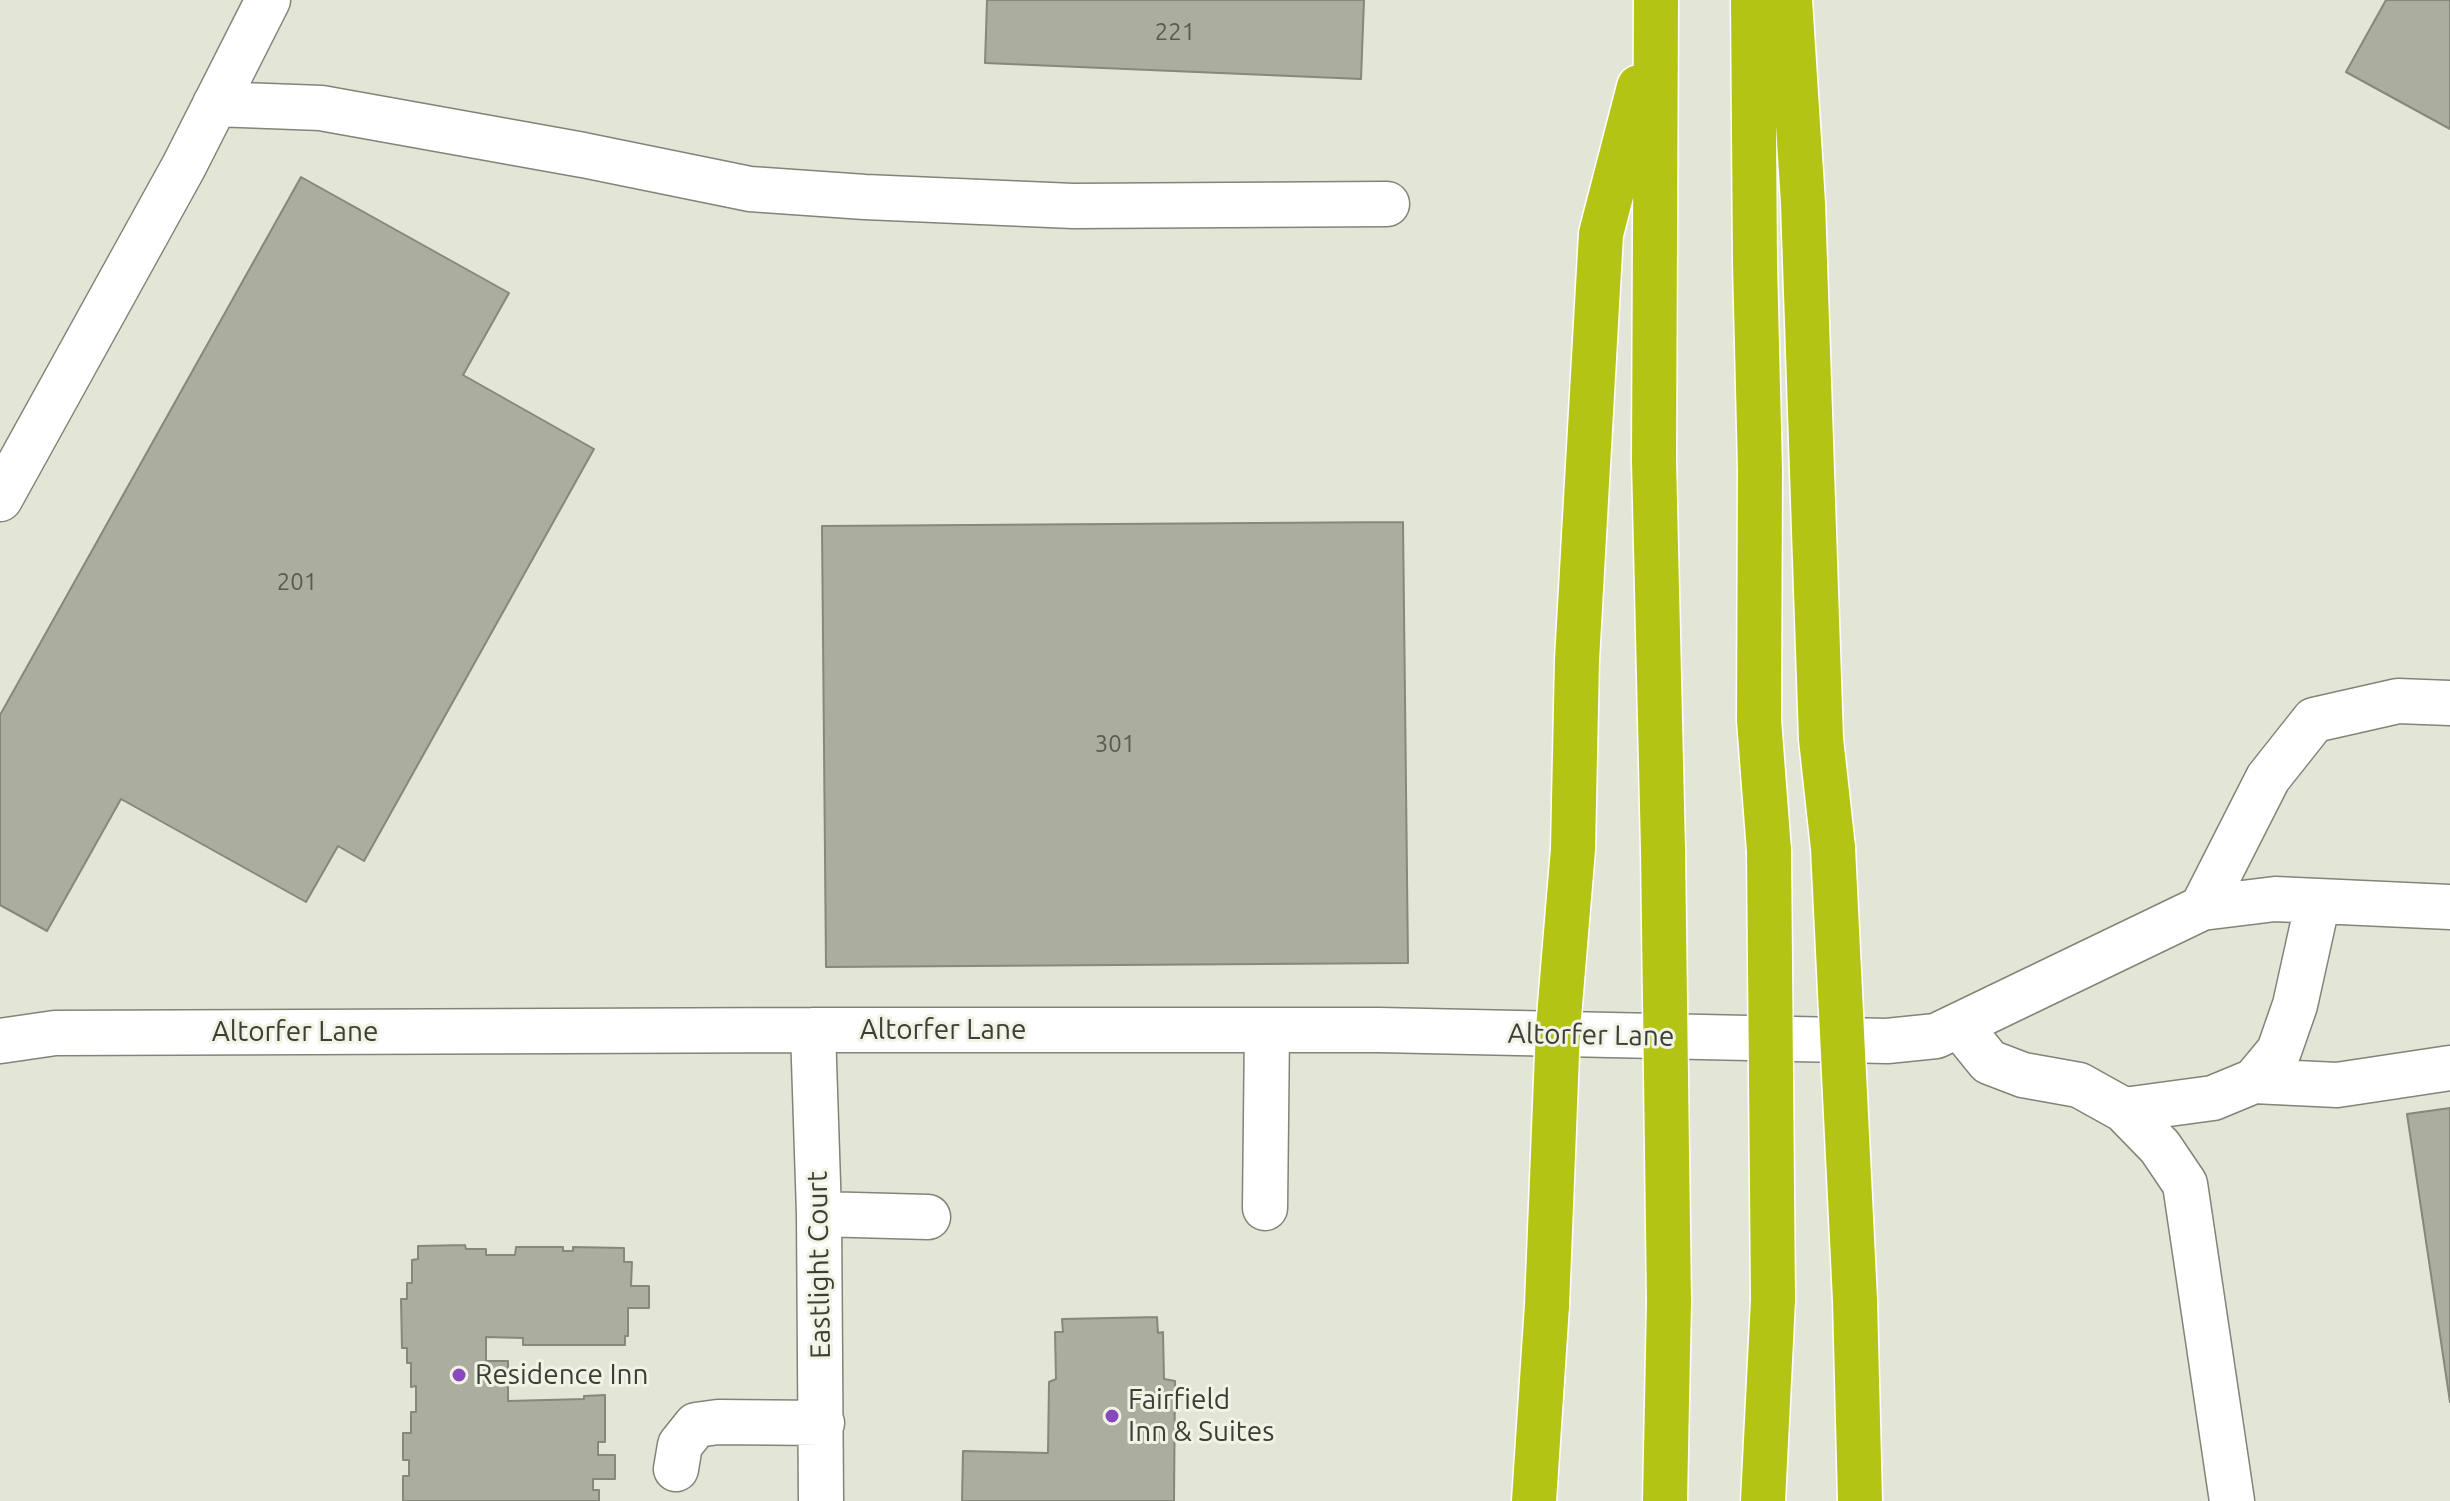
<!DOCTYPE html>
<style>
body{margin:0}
canvas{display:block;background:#e3e6d7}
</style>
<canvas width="2450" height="1501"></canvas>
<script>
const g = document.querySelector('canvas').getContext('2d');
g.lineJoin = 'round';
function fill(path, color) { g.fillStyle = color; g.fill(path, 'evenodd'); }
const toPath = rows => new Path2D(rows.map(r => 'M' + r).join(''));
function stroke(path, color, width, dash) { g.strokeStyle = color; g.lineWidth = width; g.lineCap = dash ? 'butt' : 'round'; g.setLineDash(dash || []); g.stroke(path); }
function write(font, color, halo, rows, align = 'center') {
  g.font = font + ' Ubuntu,sans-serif'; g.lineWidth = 6; g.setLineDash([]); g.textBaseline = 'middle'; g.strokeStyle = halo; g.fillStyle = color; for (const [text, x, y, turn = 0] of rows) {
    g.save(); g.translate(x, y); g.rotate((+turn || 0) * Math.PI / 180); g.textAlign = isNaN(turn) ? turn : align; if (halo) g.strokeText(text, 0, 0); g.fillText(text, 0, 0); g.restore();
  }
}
const building = toPath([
 [987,0,1364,0,1361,79,985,63,987,0],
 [2386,0,2450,0,2450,129,2346,72,2386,0],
 [301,177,509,293,463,375,594,449,364,861,338,846,306,902,121,799,47,931,0,905,0,715,301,177],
 [1403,522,1408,963,826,967,822,526,1403,522],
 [2450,1108,2450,1402,2407,1114,2450,1108],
 [465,1245,466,1249,486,1249,486,1255,515,1255,516,1247,563,1247,563,1251,573,1251,573,1247,624,1248,624,1262,632,1262,631,1286,649,1286,649,1308,628,1308,628,1336,625,1336,625,1345,523,1345,523,1338,486,1337,486,1361,508,1361,508,1401,584,1399,584,1396,605,1395,605,1442,598,1442,598,1455,615,1455,615,1479,593,1479,593,1490,599,1490,599,1501,403,1501,403,1476,409,1476,409,1460,403,1460,403,1433,411,1433,411,1412,416,1412,416,1386,411,1387,411,1363,407,1363,407,1348,402,1348,401,1299,407,1299,407,1283,412,1283,412,1260,418,1259,418,1246,465,1245],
 [1157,1317,1158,1333,1163,1332,1164,1379,1175,1381,1174,1501,962,1501,963,1451,1048,1453,1049,1382,1056,1379,1055,1332,1063,1332,1062,1319,1157,1317]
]);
fill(building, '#abad9f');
stroke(building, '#85887a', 2);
const minor = toPath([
 [215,104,321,108,583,155,750,189,865,197,1073,206,1387,204],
 [0,499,184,166,268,0],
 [2202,908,2268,778,2314,720,2398,701,2450,703],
 [1959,1025,1989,1062,2023,1075,2079,1085,2124,1110,2160,1147,2185,1184,2232,1501],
 [813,1030,819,1214,821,1501],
 [0,1041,55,1033,813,1030,1379,1030,1887,1041,1936,1036,2202,908,2275,899,2450,907],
 [2254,1081,2337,1085,2450,1068],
 [2124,1110,2213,1098,2254,1081,2279,1051,2295,1005,2318,901],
 [1265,1208,1267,1030],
 [819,1214,928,1217],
 [676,1469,680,1445,696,1425,718,1422,822,1423]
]);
const highway = toPath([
 [1656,0,1654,460,1663,850],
 [1753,0,1755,263,1760,470,1759,720,1769,851],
 [1790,0,1803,203,1821,739,1833,848],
 [1573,849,1577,660,1601,234,1639,87],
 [1855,1300,1860,1501],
 [1534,1501,1547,1305],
 [1665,1501,1669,1302],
 [1763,1501,1773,1300]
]);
stroke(minor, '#818476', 47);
stroke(highway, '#fff', 47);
stroke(minor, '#fff', 44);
stroke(highway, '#b4c415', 44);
const highwayBridge = toPath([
 [1833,848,1855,1300],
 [1663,850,1669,1302],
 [1769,851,1773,1300],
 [1547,1305,1558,1029,1573,849]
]);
stroke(highwayBridge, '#fff', 47, []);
stroke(highwayBridge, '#b4c415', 44);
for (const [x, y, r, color] of [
 [459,1375,8,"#8a48bd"],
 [1112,1416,8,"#8a48bd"]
]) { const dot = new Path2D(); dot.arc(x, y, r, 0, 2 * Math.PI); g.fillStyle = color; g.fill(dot); stroke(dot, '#f1f3e4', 3); }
write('24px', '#585a52', null, [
 ["221",1175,32],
 ["201",297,582],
 ["301",1115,744]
]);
write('28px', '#3d3e38', '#f1f3e4', [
 ["Altorfer Lane",943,1030],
 ["Altorfer Lane",295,1032],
 ["Altorfer Lane",1591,1035,1],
 ["Eastlight Court",819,1265,-91]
]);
write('28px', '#3d3e38', '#f1f3e4', [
 ["Residence Inn",475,1375],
 ["Fairfield",1128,1400],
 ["Inn & Suites",1128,1432]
], 'left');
</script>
